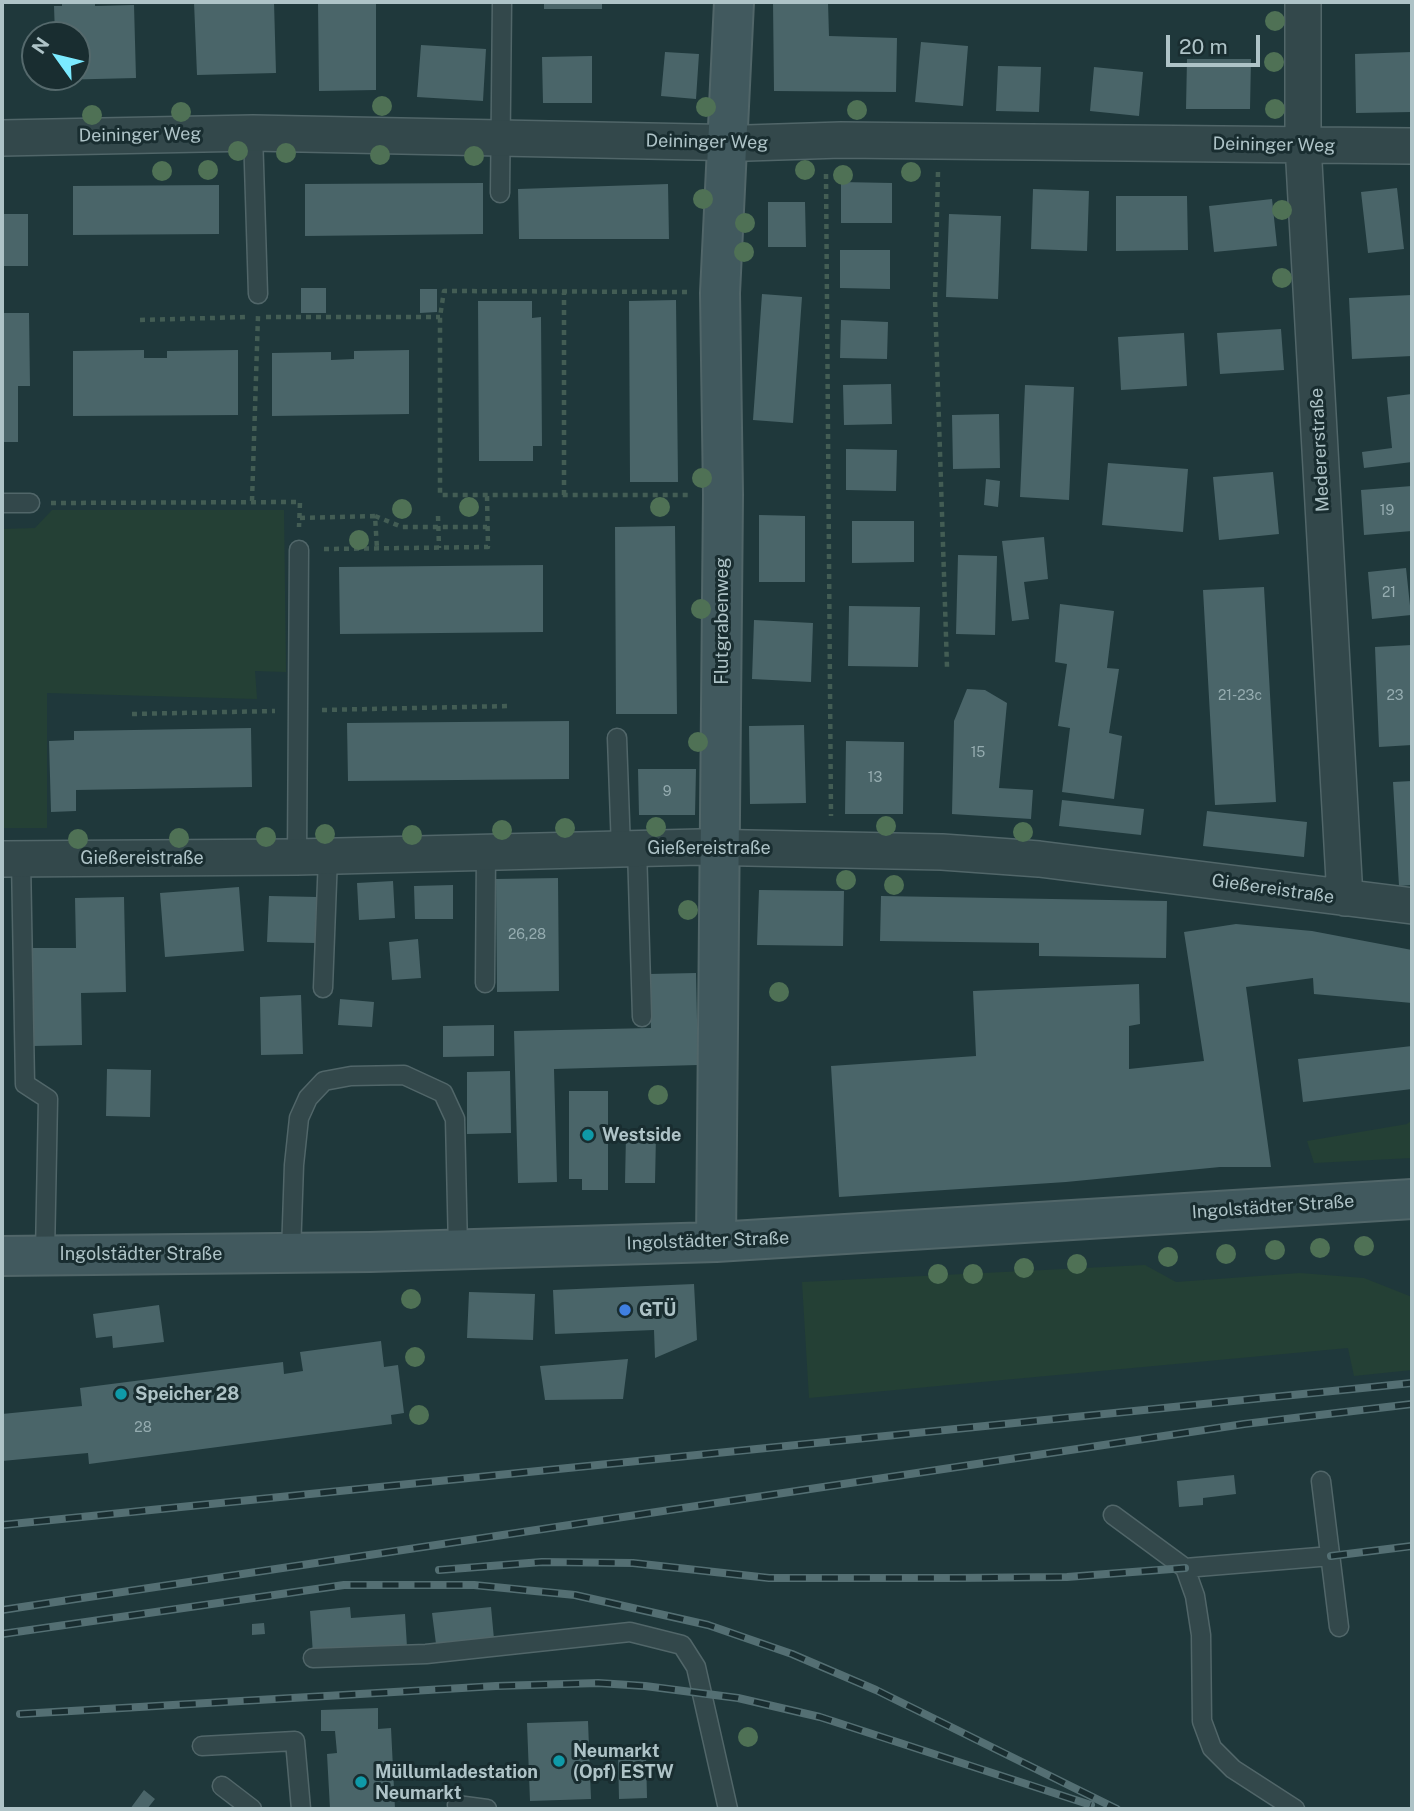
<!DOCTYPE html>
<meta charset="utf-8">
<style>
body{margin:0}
#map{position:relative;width:1414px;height:1811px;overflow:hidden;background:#1f383b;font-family:"Public Sans",sans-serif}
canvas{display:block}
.frame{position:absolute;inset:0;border:4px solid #aec3c7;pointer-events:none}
.north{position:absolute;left:21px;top:21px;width:70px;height:70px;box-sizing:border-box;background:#192d30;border:2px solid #55696c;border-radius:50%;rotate:304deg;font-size:19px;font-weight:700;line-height:28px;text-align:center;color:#aec3c7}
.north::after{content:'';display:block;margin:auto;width:24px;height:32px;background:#7beaff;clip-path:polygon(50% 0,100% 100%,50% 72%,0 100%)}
.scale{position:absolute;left:1166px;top:35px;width:94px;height:32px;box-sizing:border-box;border:4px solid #aec3c7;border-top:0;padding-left:9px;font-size:21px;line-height:24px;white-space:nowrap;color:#aec3c7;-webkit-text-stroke:5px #192d30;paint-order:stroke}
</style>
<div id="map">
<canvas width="1414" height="1811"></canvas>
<div class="frame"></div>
<div class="north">N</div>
<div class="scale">20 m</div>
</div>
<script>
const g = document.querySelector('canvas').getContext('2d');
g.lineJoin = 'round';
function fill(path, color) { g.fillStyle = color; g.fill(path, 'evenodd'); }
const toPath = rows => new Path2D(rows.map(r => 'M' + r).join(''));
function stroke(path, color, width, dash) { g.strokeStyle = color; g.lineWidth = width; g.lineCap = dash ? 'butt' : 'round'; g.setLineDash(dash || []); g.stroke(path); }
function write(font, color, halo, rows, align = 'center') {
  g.font = font + ' "Public Sans",sans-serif'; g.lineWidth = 6; g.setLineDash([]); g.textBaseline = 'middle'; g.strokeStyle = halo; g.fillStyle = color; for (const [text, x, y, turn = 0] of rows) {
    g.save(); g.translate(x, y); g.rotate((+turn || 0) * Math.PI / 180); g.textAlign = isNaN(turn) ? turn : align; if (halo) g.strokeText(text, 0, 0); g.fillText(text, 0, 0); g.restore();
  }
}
fill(toPath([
 [52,510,284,510,286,672,255,671,257,699,47,693,47,828,2,828,2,529,35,528],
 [1412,1120,1412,1158,1314,1163,1307,1141,1407,1124],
 [1145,1265,1176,1282,1300,1273,1364,1278,1412,1297,1412,1370,1354,1376,1348,1348,809,1398,802,1282]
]), '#244035');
fill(toPath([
 [62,2,95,2,95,6,134,5,136,78,56,80,56,77,77,77,77,35,55,35,54,6,62,6],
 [194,2,274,2,276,73,197,75],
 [318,2,376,2,376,90,319,91],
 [544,2,602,2,602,9,544,9],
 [773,2,828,2,829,36,897,38,896,92,774,91],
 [921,42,968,46,963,106,915,102],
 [421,45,486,49,483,101,417,97],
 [665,52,699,54,696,99,661,96],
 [1412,52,1412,112,1356,113,1355,54],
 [592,56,592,103,543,103,542,57],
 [1187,59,1251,59,1250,109,1186,109],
 [998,66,1041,67,1039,112,996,111],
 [1094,67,1143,72,1139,116,1090,111],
 [841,182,892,183,892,223,841,223],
 [483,183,483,234,305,236,305,184],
 [668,184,669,239,519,239,518,189],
 [219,185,219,234,73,235,73,186],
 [1397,188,1404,249,1368,253,1361,192],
 [1033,189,1089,191,1087,251,1031,249],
 [1116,196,1187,196,1188,250,1116,251],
 [1272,199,1277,246,1214,252,1209,206],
 [768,202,805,202,806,247,768,247],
 [2,214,28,214,28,266,2,266],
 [949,214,1001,216,998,299,946,297],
 [840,250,890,250,890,289,840,288],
 [301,288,326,288,326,313,301,313],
 [420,289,437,289,437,312,420,313],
 [762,294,802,297,793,423,753,420],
 [1412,295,1412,356,1352,359,1349,298],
 [676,300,678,482,630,482,629,301],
 [478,301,532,301,532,318,541,317,542,446,533,446,533,461,479,461],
 [2,313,29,313,30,386,18,386,18,442,2,442],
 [841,320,888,322,887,359,840,358],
 [1281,329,1284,370,1220,374,1217,333],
 [1184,333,1187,386,1121,390,1118,337],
 [144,350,144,358,167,358,167,351,238,350,238,415,73,416,73,351],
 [409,350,409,414,272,416,272,353,331,352,331,360,354,359,354,351],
 [891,384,892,424,844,425,843,385],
 [1025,385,1074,387,1069,500,1020,497],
 [1412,394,1412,462,1364,468,1362,452,1392,448,1387,397],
 [999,414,1000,468,953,469,952,415],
 [846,449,897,450,896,491,846,490],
 [1108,463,1188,469,1183,532,1102,525],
 [1273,472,1279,534,1219,540,1213,477],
 [986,479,1000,481,998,507,984,505],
 [1412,486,1412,531,1364,535,1361,490],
 [759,515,805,516,805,582,759,582],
 [852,521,914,521,914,562,852,563],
 [675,526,677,714,616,714,615,527],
 [1044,537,1048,579,1024,582,1029,619,1012,621,1002,541],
 [958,555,997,556,995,635,956,634],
 [543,565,543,632,340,634,339,567],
 [1406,568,1411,615,1372,619,1368,572],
 [1264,587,1276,802,1215,805,1203,590],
 [1060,604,1114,611,1107,668,1119,669,1109,733,1122,736,1114,799,1062,792,1070,728,1058,726,1067,664,1055,662],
 [849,606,920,607,918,667,848,666],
 [754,620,813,623,811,682,752,679],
 [1412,645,1412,745,1379,747,1375,647],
 [967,689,985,690,1007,703,999,788,1033,790,1031,819,952,814,954,721],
 [569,721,569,779,348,781,347,723],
 [804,725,806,803,750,804,749,726],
 [251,728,252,787,76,790,76,811,51,812,49,741,74,740,74,731],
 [846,741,904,742,903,814,845,814],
 [638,769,696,769,695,815,639,815],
 [1412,781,1412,885,1399,886,1393,782],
 [1062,800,1144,809,1141,835,1059,826],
 [1207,811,1307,822,1304,857,1203,846],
 [558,878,559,991,497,992,496,879],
 [393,881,395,918,359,920,357,883],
 [453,885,453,919,415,919,414,886],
 [239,887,244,951,165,957,160,893],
 [759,890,844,891,843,946,757,945],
 [269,896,317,897,315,943,267,942],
 [881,896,1167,901,1166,958,1039,956,1039,943,880,941],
 [124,897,126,992,81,993,82,1045,33,1046,31,948,76,948,75,898],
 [1236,924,1312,931,1412,950,1412,1003,1314,994,1313,978,1246,987,1271,1167,1220,1167,1066,1182,839,1197,831,1066,976,1056,973,991,1139,984,1140,1024,1129,1026,1129,1069,1204,1061,1184,932],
 [418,939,421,978,392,980,389,942],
 [696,973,698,1065,554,1069,557,1182,518,1183,514,1031,651,1028,649,974],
 [301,995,303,1054,261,1055,260,997],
 [340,999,374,1002,372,1027,338,1025],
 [494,1025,494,1056,443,1057,443,1026],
 [1412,1046,1412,1089,1303,1102,1298,1059],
 [107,1069,151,1070,150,1117,106,1116],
 [510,1071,511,1133,467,1134,467,1072],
 [569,1091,608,1091,608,1190,582,1190,582,1179,569,1179],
 [626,1134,656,1135,655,1183,625,1183],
 [694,1284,697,1340,655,1358,654,1330,555,1334,553,1290],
 [469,1292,535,1294,533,1340,467,1338],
 [159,1305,164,1342,113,1348,112,1336,96,1338,93,1314],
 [381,1341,384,1367,398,1365,404,1413,391,1415,392,1424,89,1464,88,1453,2,1461,2,1414,82,1406,80,1388,283,1362,284,1374,303,1371,300,1352],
 [628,1359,623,1399,545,1400,540,1366],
 [1234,1475,1236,1494,1203,1498,1203,1505,1179,1507,1177,1481],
 [350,1607,351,1618,405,1614,407,1647,313,1654,310,1611],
 [491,1607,494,1639,436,1644,432,1613],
 [264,1623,265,1634,252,1635,252,1624],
 [378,1708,378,1729,391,1728,395,1809,330,1809,327,1754,337,1753,335,1731,321,1731,321,1710],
 [588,1721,591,1799,530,1801,527,1723],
 [618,1753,646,1753,647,1798,619,1799],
 [144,1790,155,1799,147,1809,130,1809]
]), '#4a6569');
const lane = toPath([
 [253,133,258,294],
 [500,193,502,2],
 [2,503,30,503],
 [617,738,621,849],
 [637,848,642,1017],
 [297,857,299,550],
 [21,859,25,1084,48,1099,45,1254],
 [485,983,486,852],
 [323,988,328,856],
 [291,1253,294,1165,299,1118,308,1098,324,1081,351,1076,404,1075,443,1093,455,1119,458,1249],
 [1321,1481,1339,1627],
 [1113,1515,1185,1568,1195,1596,1201,1635,1202,1721,1212,1748,1233,1769,1295,1809],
 [1185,1568,1331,1556],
 [313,1658,426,1654,630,1632,682,1645,696,1667,728,1809],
 [202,1746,295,1741,301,1809],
 [222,1786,252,1809],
 [457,1805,487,1809]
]);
const street = toPath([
 [1303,2,1303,145,1345,898],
 [2,138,253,133,747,143,841,140,1412,146],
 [2,859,297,857,700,847,942,852,1039,859,1412,906]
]);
const secondary = toPath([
 [716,1242,723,495,720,293,734,2],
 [2,1256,370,1252,716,1242,1412,1199]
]);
stroke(lane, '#516669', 21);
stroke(street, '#516669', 38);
stroke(secondary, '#516669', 42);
stroke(toPath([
 [938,172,935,299,947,667],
 [826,174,831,816],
 [687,292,444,291,440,317,440,495,691,495],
 [266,317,440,317],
 [140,320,247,317],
 [564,495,564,293],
 [252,501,258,316],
 [51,503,300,502,299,527],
 [375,516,402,527,487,527],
 [438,516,439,548],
 [300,518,375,516,377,549],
 [324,549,488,547,487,495],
 [322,710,510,706],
 [132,714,275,711]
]), '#435d54', 4.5, [5, 5]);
stroke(lane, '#33484b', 18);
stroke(street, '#33484b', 35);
stroke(secondary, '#41595e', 38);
const rail = toPath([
 [2,1525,1412,1383],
 [1331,1556,1412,1546],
 [439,1570,542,1562,633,1563,769,1578,954,1578,1067,1577,1185,1568],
 [2,1610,1244,1424,1412,1404],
 [2,1634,344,1585,474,1585,575,1595,708,1625,792,1654,876,1690,1117,1809],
 [20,1714,496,1686,598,1683,645,1686,738,1698,820,1717,1091,1805]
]);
stroke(rail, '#546f73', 8);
stroke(rail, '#192d30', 5, [16]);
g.fillStyle = '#4f7155';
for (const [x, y] of [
 [1275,21],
 [1274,62],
 [382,106],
 [706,107],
 [1275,109],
 [857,110],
 [181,112],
 [92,115],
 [238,151],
 [286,153],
 [380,155],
 [474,156],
 [208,170],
 [805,170],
 [162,171],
 [911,172],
 [843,175],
 [703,199],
 [1282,210],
 [745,223],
 [744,252],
 [1282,278],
 [702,478],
 [469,507],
 [660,507],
 [402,509],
 [359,540],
 [701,609],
 [698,742],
 [886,826],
 [656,827],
 [565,828],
 [502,830],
 [1023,832],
 [325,834],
 [412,835],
 [266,837],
 [179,838],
 [78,839],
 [846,880],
 [894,885],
 [688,910],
 [779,992],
 [658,1095],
 [1364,1246],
 [1320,1248],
 [1275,1250],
 [1226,1254],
 [1168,1257],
 [1077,1264],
 [1024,1268],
 [938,1274],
 [973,1274],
 [411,1299],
 [415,1357],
 [419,1415],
 [748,1737]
]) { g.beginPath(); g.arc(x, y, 10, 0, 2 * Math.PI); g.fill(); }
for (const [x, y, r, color] of [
 [588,1135,7,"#0f9aa8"],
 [625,1310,7,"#3f7fe0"],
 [121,1394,7,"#0f9aa8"],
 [559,1761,7,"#0f9aa8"],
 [361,1782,7,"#0f9aa8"]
]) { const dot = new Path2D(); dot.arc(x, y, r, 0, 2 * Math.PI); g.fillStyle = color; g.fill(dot); stroke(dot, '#192d30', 2.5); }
write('14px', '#95acb0', null, [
 ["19",1387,511],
 ["21",1389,593],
 ["21-23c",1240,696],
 ["23",1395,696],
 ["15",978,753],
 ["13",875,778],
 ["9",667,792],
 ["26,28",527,935],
 ["28",143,1428]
]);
write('18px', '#aec3c7', '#192d30', [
 ["Deininger Weg",140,135,-1],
 ["Deininger Weg",707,142,1],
 ["Deininger Weg",1274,145,1],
 ["Medererstraße",1320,450,-93],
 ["Flutgrabenweg",722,621,-90],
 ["Gießereistraße",709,848],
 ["Gießereistraße",142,858],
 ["Gießereistraße",1273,889,8],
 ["Ingolstädter Straße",1273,1207,-4],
 ["Ingolstädter Straße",708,1241,-2],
 ["Ingolstädter Straße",141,1254]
]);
write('bold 18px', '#aec3c7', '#192d30', [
 ["Westside",602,1135],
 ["GTÜ",639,1310],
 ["Speicher 28",135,1394],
 ["Neumarkt",573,1751],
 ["(Opf) ESTW",573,1772],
 ["Müllumladestation",375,1772],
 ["Neumarkt",375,1793]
], 'left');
</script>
